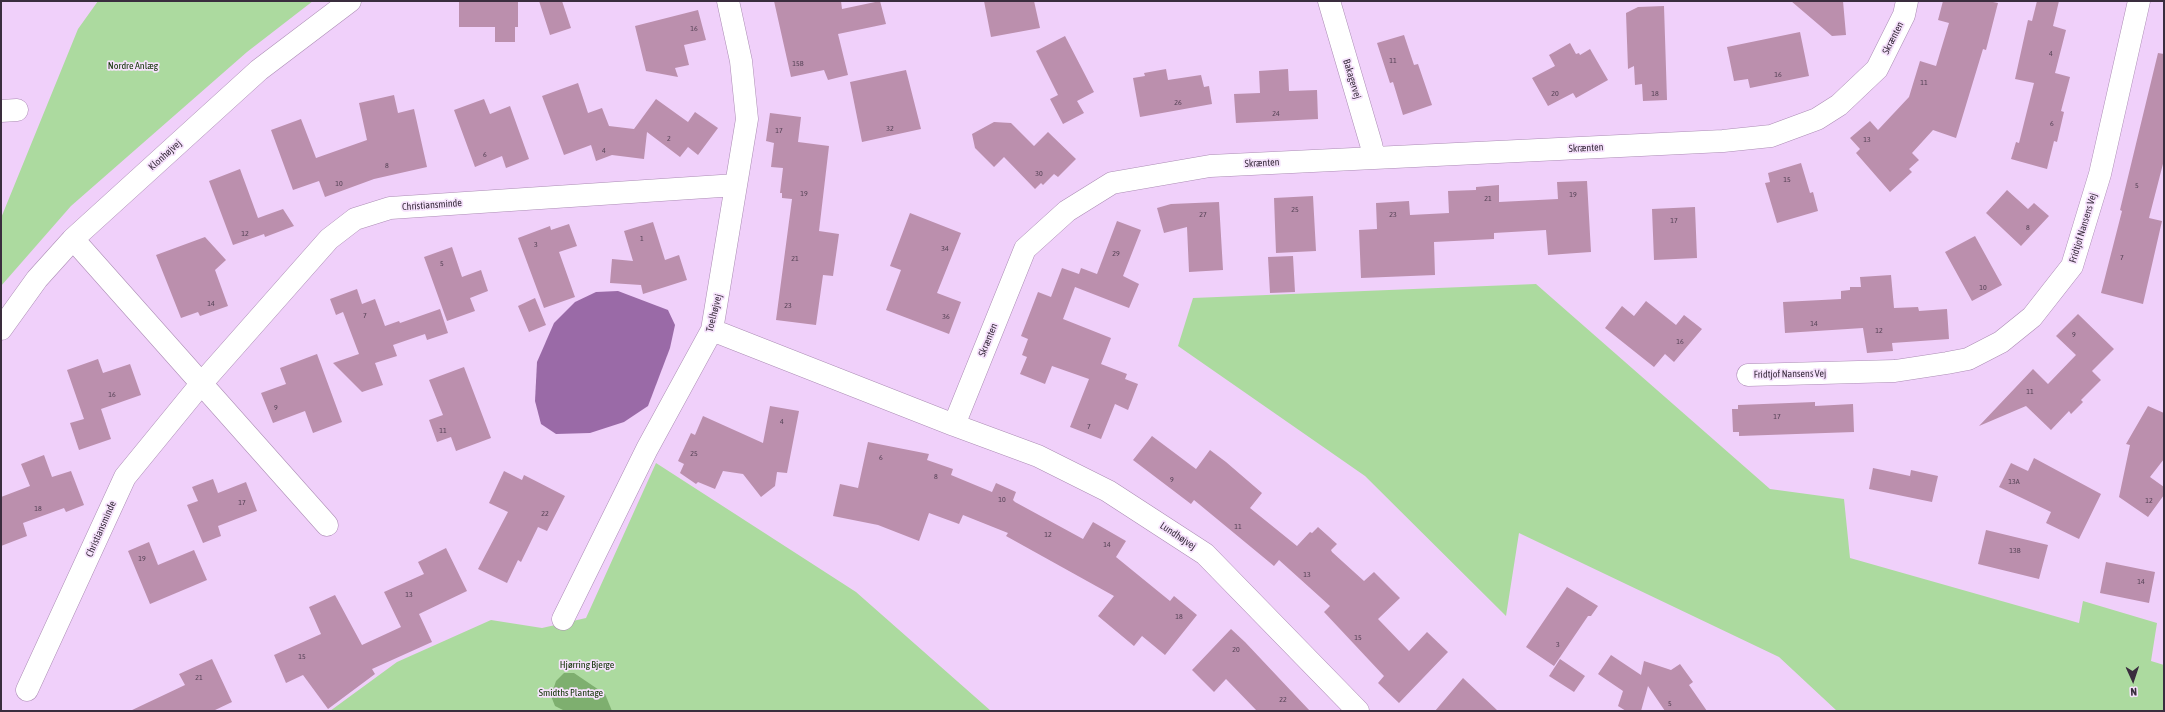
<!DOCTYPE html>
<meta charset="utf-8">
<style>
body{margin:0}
#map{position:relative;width:2165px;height:712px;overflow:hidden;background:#f0d0fa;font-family:"Asap Condensed",sans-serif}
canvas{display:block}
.frame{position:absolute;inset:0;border:2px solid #3a2d3e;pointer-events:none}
.north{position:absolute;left:2113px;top:660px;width:40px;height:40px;-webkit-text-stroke:3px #f6e2fc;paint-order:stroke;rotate:177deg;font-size:11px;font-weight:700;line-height:16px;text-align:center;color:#3a2d3e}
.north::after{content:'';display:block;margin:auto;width:14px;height:18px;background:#3a2d3e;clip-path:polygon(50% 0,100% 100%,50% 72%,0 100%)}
</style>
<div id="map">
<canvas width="2165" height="712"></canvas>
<div class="frame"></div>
<div class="north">N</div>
</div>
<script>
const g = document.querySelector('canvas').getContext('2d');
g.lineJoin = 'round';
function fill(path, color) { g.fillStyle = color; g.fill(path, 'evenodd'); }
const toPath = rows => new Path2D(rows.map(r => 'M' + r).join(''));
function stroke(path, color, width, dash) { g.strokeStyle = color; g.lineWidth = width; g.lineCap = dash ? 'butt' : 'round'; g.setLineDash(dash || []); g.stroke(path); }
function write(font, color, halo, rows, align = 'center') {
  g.font = font + ' "Asap Condensed",sans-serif'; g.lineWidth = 3.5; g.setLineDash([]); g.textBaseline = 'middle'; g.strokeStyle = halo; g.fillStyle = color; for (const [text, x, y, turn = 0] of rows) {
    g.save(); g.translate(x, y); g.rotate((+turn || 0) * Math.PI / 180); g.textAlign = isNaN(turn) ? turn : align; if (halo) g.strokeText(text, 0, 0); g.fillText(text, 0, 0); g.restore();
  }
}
fill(toPath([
 [98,1,313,1,247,52,71,206,1,286,1,218,78,29],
 [1536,284,1770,489,1844,499,1850,558,2079,623,2083,601,2157,623,2151,661,2164,665,2164,711,1837,711,1779,657,1519,533,1506,616,1365,476,1178,346,1193,298],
 [656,463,856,592,991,711,330,711,397,662,491,620,542,628,586,618]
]), '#acda9f');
fill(toPath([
 [564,673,574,673,605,694,612,711,565,711,555,706,551,696,556,681]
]), '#7eaf6f');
fill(toPath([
 [618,291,668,310,675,325,670,348,648,406,624,422,590,433,556,434,541,424,535,401,537,362,554,323,575,302,596,292]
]), '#9a6aa7');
fill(toPath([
 [459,1,518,1,518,27,515,27,515,42,495,42,495,27,459,27],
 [539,1,562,1,571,28,550,35],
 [774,1,841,1,842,9,880,1,886,24,838,34,848,75,828,80,824,70,791,77],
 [984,1,1034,1,1040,28,991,37],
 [1791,1,1843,1,1846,35,1832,36],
 [1943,1,1988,1,1998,3,1986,50,1983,49,1956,138,1933,130,1912,153,1919,160,1909,169,1912,172,1890,192,1856,153,1860,149,1850,138,1870,121,1878,130,1909,97,1920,61,1936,66,1949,23,1938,20],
 [2037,1,2059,1,2053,26,2066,30,2055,73,2070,77,2061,111,2064,112,2057,142,2054,141,2047,169,2011,159,2016,142,2019,143,2034,83,2015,79,2028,20,2032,21],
 [1664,6,1667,100,1643,101,1642,84,1635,85,1634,66,1628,69,1626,13,1638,7],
 [698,10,706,40,684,45,689,65,675,68,678,77,646,71,635,26],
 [1800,32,1809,76,1750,88,1748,79,1734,81,1727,47],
 [1404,35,1414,65,1418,64,1432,105,1403,115,1393,82,1390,83,1377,43],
 [1065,36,1094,92,1077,101,1084,113,1063,124,1050,99,1058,95,1036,51],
 [1570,43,1576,54,1579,53,1580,55,1590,49,1608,80,1576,98,1573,93,1548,106,1532,78,1555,66,1549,55],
 [2158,53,2164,54,2164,160,2149,218,2162,221,2143,304,2101,293,2122,211,2120,210],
 [1166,69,1168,80,1201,75,1204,87,1209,86,1212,104,1140,117,1133,78,1145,76,1144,73],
 [1288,69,1289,91,1317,90,1318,119,1236,123,1234,94,1260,93,1259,71],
 [906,70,921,129,862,142,850,82],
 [578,83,588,113,602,108,609,126,634,129,656,99,688,122,695,112,718,128,698,155,688,147,680,157,647,132,644,159,612,155,596,161,591,145,564,155,542,96],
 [394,95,398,113,414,109,427,167,374,179,325,197,319,181,293,190,271,130,301,119,316,158,367,140,359,103],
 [484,99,490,114,510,106,529,159,506,168,502,156,475,167,454,110],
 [770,113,801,117,798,142,829,146,819,231,839,234,833,276,823,275,816,325,776,320,792,199,782,198,782,193,780,193,783,168,771,167,774,143,766,141],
 [994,122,1011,123,1034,146,1048,132,1076,159,1058,177,1054,174,1043,185,1041,183,1035,189,1004,157,994,167,975,148,972,134],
 [1801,163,1810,193,1813,192,1818,211,1777,223,1765,183,1770,182,1768,173],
 [240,169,258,218,283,209,294,226,265,237,264,234,233,245,209,181],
 [1587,181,1591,252,1548,255,1546,230,1494,233,1494,239,1434,242,1435,275,1361,278,1359,230,1377,229,1376,203,1409,201,1410,215,1449,213,1448,191,1476,190,1476,187,1499,185,1499,202,1558,199,1557,182],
 [2007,190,2028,209,2034,203,2049,216,2021,246,1986,213],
 [1313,196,1316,251,1276,253,1274,198],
 [1219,202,1223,270,1189,272,1187,227,1164,233,1157,208,1171,204],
 [1695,207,1697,258,1654,260,1652,209],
 [910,213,961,233,937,293,961,302,949,334,886,310,901,270,890,266],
 [1117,221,1141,230,1123,276,1139,284,1129,308,1075,287,1063,319,1111,338,1101,364,1127,374,1125,379,1138,384,1128,410,1115,404,1101,439,1070,427,1089,379,1052,366,1045,384,1020,374,1027,357,1022,355,1028,339,1021,336,1038,292,1051,297,1062,268,1079,274,1081,268,1097,274],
 [653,222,665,260,679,255,687,280,643,294,641,285,610,283,612,259,633,261,624,231],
 [569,224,577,246,559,252,575,297,544,308,518,238,550,226,551,230],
 [1975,236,2002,285,1972,301,1945,252],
 [205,237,226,260,215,270,228,306,200,316,198,312,181,318,156,255],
 [452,247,462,277,481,270,488,291,470,298,475,311,447,321,424,257],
 [1293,256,1295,292,1270,293,1268,257],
 [1891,275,1894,308,1918,307,1919,311,1947,309,1949,339,1892,343,1893,351,1867,353,1863,328,1785,333,1783,302,1841,299,1841,291,1850,290,1850,287,1861,287,1860,277],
 [357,289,362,304,375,299,385,326,399,321,400,323,440,309,448,333,427,340,425,334,393,345,397,356,375,363,383,385,362,392,333,363,359,354,343,312,336,315,330,299],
 [535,298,546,325,529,332,518,306],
 [1646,301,1676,325,1684,315,1702,329,1674,362,1665,354,1654,367,1605,328,1622,306,1634,316],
 [2078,314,2114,349,2092,371,2101,380,2081,400,2083,402,2071,414,2069,411,2051,430,2026,406,1979,426,2033,369,2048,384,2076,355,2056,336],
 [317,354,342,422,313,433,305,411,273,423,261,393,286,384,280,368],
 [98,359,103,373,130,364,141,395,101,409,111,439,79,450,70,423,84,419,67,370],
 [464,367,491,438,456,451,451,437,437,442,429,420,443,415,429,380],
 [1815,402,1815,406,1853,404,1854,432,1739,436,1739,432,1733,432,1732,409,1738,409,1738,405],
 [770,406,799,411,787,473,777,472,775,486,761,497,743,474,723,471,715,489,698,482,696,484,680,473,684,464,678,461,691,433,695,435,703,416,763,443],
 [2148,406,2164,413,2164,459,2150,477,2164,487,2164,495,2148,517,2119,497,2130,445,2126,444],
 [1152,436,1196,469,1210,450,1226,462,1262,493,1250,508,1297,546,1310,532,1312,533,1318,527,1337,544,1331,550,1332,552,1364,581,1374,572,1400,598,1378,619,1409,651,1427,632,1448,652,1399,703,1378,683,1384,676,1324,612,1330,606,1279,560,1274,566,1194,500,1191,504,1133,460],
 [868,442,929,454,927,460,953,469,951,475,992,492,996,483,1016,492,1013,500,1015,502,1083,539,1093,522,1126,541,1116,557,1170,601,1174,596,1197,615,1165,655,1142,636,1134,646,1098,616,1114,596,1006,536,1008,533,963,515,959,524,929,513,919,541,878,525,833,516,840,484,858,488],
 [44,455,52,477,71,471,84,505,66,512,64,508,23,523,27,536,1,546,1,497,30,486,21,464],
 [2034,458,2101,494,2079,539,2046,523,2051,512,1999,487,2011,463,2028,471],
 [1873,468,1910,476,1911,470,1938,476,1932,502,1869,489],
 [504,471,522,480,524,475,565,496,547,531,538,527,521,562,518,560,507,583,478,569,508,512,489,503],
 [213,479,218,493,246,482,257,511,218,526,221,536,203,543,187,505,198,501,192,487],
 [1986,530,2048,545,2039,579,1978,564],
 [149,542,158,565,194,550,207,580,150,604,128,551],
 [446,548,467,591,419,614,432,642,372,669,375,674,328,709,303,675,286,683,274,655,321,634,309,607,335,595,362,645,401,627,384,592,424,574,418,562],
 [2106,562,2155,572,2149,603,2100,593],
 [1567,587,1598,606,1591,616,1588,616,1554,666,1526,647],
 [1231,629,1245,642,1310,711,1257,711,1226,679,1214,692,1192,670],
 [1611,655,1641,675,1644,661,1671,670,1680,664,1693,682,1689,685,1707,711,1665,711,1648,686,1641,711,1626,711,1618,706,1623,691,1598,674],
 [212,659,232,702,213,711,130,711,185,685,179,674],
 [1560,659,1585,676,1574,692,1549,676],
 [1463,678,1498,711,1435,711]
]), '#bb8fad');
const minor = toPath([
 [1329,1,1371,144,1374,158],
 [1,111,17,110],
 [73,239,327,525],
 [1,329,37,279,73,239,259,70,350,1],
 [712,330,954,425,1025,249,1067,211,1112,183,1210,166,1723,141,1771,136,1817,119,1839,105,1877,69,1904,15,1907,1],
 [1748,375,1895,371,1947,363,1968,359,2001,342,2032,317,2072,266,2100,174,2139,1],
 [954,425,1038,456,1108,491,1205,554,1358,711],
 [563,619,647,449,712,330,747,119,741,61,728,1],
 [27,690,125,477,201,384,329,239,355,219,390,208,736,185]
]);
stroke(minor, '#ab8cb4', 23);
stroke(minor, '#fff', 22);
write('8px', '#5a465a', null, [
 ["16",694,28],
 ["4",2051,53],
 ["11",1393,60],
 ["15B",798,63],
 ["16",1778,74],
 ["11",1924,82],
 ["20",1555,93],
 ["18",1655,93],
 ["26",1178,102],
 ["24",1276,113],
 ["6",2052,123],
 ["32",890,128],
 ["17",779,130],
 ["2",669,138],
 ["13",1867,139],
 ["4",604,150],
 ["6",485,154],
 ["8",387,165],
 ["30",1039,173],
 ["15",1787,179],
 ["10",339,183],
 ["5",2137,185],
 ["19",804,193],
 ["19",1573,194],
 ["21",1488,198],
 ["25",1295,209],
 ["27",1203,214],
 ["23",1393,214],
 ["17",1674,220],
 ["8",2028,227],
 ["12",245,233],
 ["1",642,238],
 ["3",536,244],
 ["34",945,248],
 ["29",1116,253],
 ["7",2122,257],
 ["21",795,258],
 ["5",442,263],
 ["10",1983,287],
 ["14",211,303],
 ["23",788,305],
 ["7",365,315],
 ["36",946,316],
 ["14",1814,323],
 ["12",1879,330],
 ["9",2074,334],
 ["16",1680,341],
 ["11",2030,391],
 ["16",112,394],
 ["9",276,407],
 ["17",1777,416],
 ["4",782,421],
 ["7",1089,426],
 ["11",443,430],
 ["25",694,453],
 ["6",881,457],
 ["8",936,476],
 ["9",1172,479],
 ["13A",2014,481],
 ["10",1002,499],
 ["12",2149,500],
 ["17",242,502],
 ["18",38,508],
 ["22",545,513],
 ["11",1238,526],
 ["12",1048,534],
 ["14",1107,544],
 ["13B",2015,550],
 ["19",142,558],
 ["13",1307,574],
 ["14",2141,581],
 ["13",409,594],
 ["18",1179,616],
 ["15",1358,637],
 ["3",1558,644],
 ["20",1236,649],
 ["15",302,656],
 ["21",199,677],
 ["22",1283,699],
 ["5",1670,703]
]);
write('10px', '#3a2d3e', '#f6e2fc', [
 ["Skrænten",1893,38,-63],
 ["Bakagervej",1352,79,73],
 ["Skrænten",1586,148,-3],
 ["Klonhøjvej",165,155,-42],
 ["Skrænten",1262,163,-3],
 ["Christiansminde",432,205,-4],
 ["Fridtjof Nansens Vej",2083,228,-73],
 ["Toelhøjvej",714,313,-76],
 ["Skrænten",988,340,-68],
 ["Fridtjof Nansens Vej",1790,374,-1],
 ["Christiansminde",101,529,-66],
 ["Lundhøjvej",1178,536,34]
]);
write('10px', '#123306', '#f6e2fc', [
 ["Nordre Anlæg",133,66],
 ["Hjørring Bjerge",587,665],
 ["Smidths Plantage",571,693]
]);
</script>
